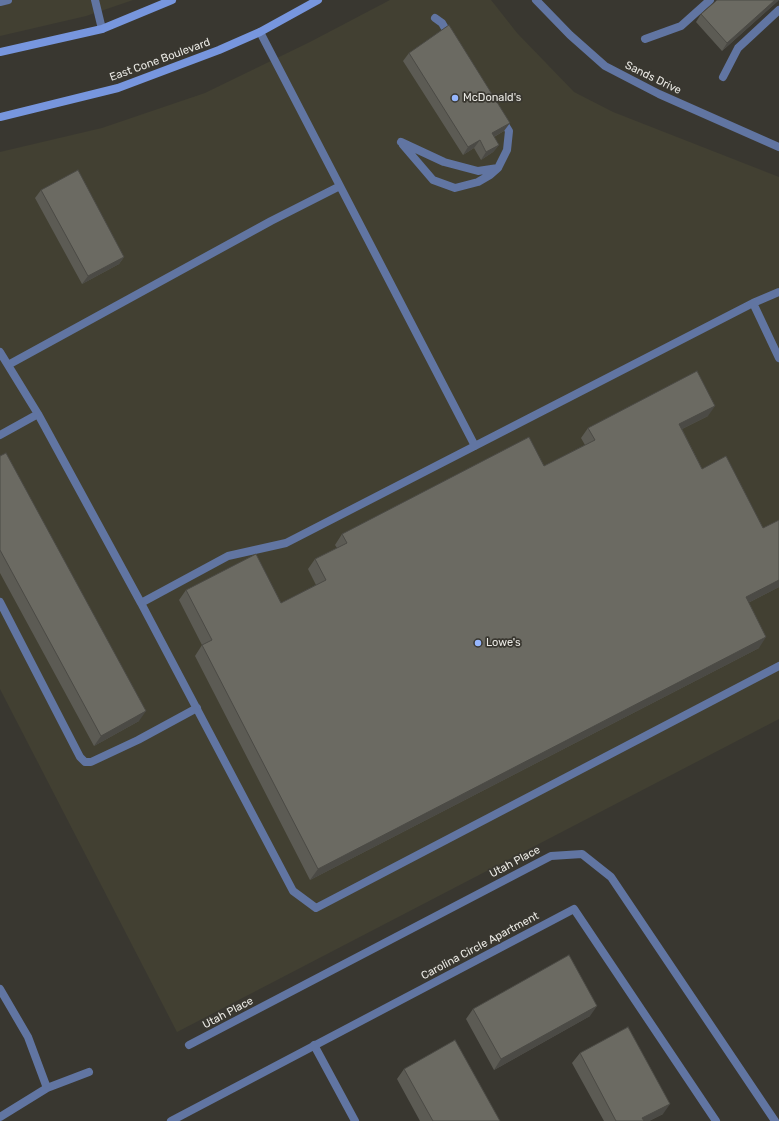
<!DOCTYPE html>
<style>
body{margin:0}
canvas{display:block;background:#393730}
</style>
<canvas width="779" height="1121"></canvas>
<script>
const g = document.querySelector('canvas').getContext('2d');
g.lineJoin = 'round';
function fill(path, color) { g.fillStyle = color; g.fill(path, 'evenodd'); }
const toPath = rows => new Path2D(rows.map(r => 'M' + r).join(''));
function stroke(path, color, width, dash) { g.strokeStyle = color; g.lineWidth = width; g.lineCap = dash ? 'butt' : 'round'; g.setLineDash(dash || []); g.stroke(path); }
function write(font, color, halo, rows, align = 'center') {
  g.font = font + ' Rubik,sans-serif'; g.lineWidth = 3.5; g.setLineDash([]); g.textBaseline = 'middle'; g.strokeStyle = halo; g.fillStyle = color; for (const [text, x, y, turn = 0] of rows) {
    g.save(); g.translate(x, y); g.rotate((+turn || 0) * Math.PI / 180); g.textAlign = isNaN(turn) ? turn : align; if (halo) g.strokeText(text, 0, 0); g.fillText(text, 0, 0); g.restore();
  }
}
fill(toPath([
 [0,0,133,0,86,16,0,36],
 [390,0,491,0,517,33,574,92,613,112,779,177,779,719,177,1032,0,689,0,152,102,128,205,93,310,42]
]), '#424032');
stroke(toPath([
 [95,0,102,29],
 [0,2,8,0],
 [435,18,442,23,450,37],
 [260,32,475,446],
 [645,39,681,26,710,0],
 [723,77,738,48,779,10],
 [401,142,444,162,478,171,498,168,507,150,509,131,501,118],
 [403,145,433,180,455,188,478,182,490,175,498,168],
 [779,292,753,303,286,543,228,556,141,603,293,891,316,908,779,666],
 [753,303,779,358],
 [0,352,38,414,141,603],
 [8,365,271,221,340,186],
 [0,435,38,414],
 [0,602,80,757,85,762,91,762,138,740,197,708],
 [0,989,28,1037,47,1088,89,1072],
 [314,1045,355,1121],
 [0,1117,47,1088],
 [171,1121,574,909,716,1121]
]), '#6175a2', 8);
stroke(toPath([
 [536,0,570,35,605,66,659,94,779,147],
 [189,1045,551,856,582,854,611,877,775,1121]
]), '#6175a2', 8);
stroke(toPath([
 [0,52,102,29,172,0],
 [0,117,118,88,219,50,260,32,318,0]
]), '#7796de', 8);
fill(toPath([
 [779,0,722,51,696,22,701,14],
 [409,53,504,131,494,137,499,145,493,152,481,160,474,148,463,155,403,61],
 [41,190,124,257,119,264,82,284,35,198],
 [708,416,682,429,702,469,779,587,748,603,759,648,310,880,195,656,202,645,179,600,186,590,281,603,316,585,308,569,315,559,337,548,335,545,342,534,544,466,585,445,581,438,588,428],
 [0,456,139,721,94,746,0,573],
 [473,1009,590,1016,494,1070,466,1019],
 [580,1053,663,1114,649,1121,604,1121,572,1063],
 [404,1069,500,1121,420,1121,397,1079]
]), '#5c5b54');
fill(toPath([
 [775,0,779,0,722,51,727,43],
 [510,123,504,131,486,141,492,133],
 [480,140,474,148,463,155,468,147],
 [499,145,493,152,481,160,486,152],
 [124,257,119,264,82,284,88,276],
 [715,406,708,416,672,434,679,424],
 [779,580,779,587,738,608,746,597],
 [766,637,759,648,310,880,318,869],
 [146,711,139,721,94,746,101,736],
 [597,1006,590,1016,494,1070,501,1059],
 [670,1104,663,1114,649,1121,641,1121,642,1118]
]), '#4b4a45');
const building = toPath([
 [717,0,775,0,727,43,701,14,717,0],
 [449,25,510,123,492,133,499,145,486,152,480,140,468,147,409,53,449,25],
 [78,170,124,257,88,276,41,190,78,170],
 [697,371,715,406,679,424,702,469,726,456,763,528,779,520,779,580,746,597,766,637,318,869,202,645,212,640,186,590,256,554,281,603,326,580,315,559,347,543,342,534,529,437,544,466,595,440,588,428,697,371],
 [6,453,146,711,101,736,0,550,0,456,6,453],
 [569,955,597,1006,501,1059,473,1009,569,955],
 [628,1027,670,1104,642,1118,644,1121,616,1121,580,1053,628,1027],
 [455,1040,500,1121,433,1121,404,1069,455,1040]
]);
fill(building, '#6b6a62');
stroke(building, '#4b4a45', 1);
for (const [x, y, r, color] of [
 [455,98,4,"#96b6fd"],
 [478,643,4,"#96b6fd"]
]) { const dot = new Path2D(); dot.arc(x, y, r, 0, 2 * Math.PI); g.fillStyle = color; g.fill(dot); stroke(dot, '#393730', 1.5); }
write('11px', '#eae9e4', '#393730', [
 ["East Cone Boulevard",160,60,-20],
 ["Sands Drive",653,78,26],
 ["Utah Place",515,862,-28],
 ["Carolina Circle Apartment",480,946,-28],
 ["Utah Place",228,1013,-28]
]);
write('11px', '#eae9e4', '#393730', [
 ["McDonald's",463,98],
 ["Lowe's",486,643]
], 'left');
</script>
